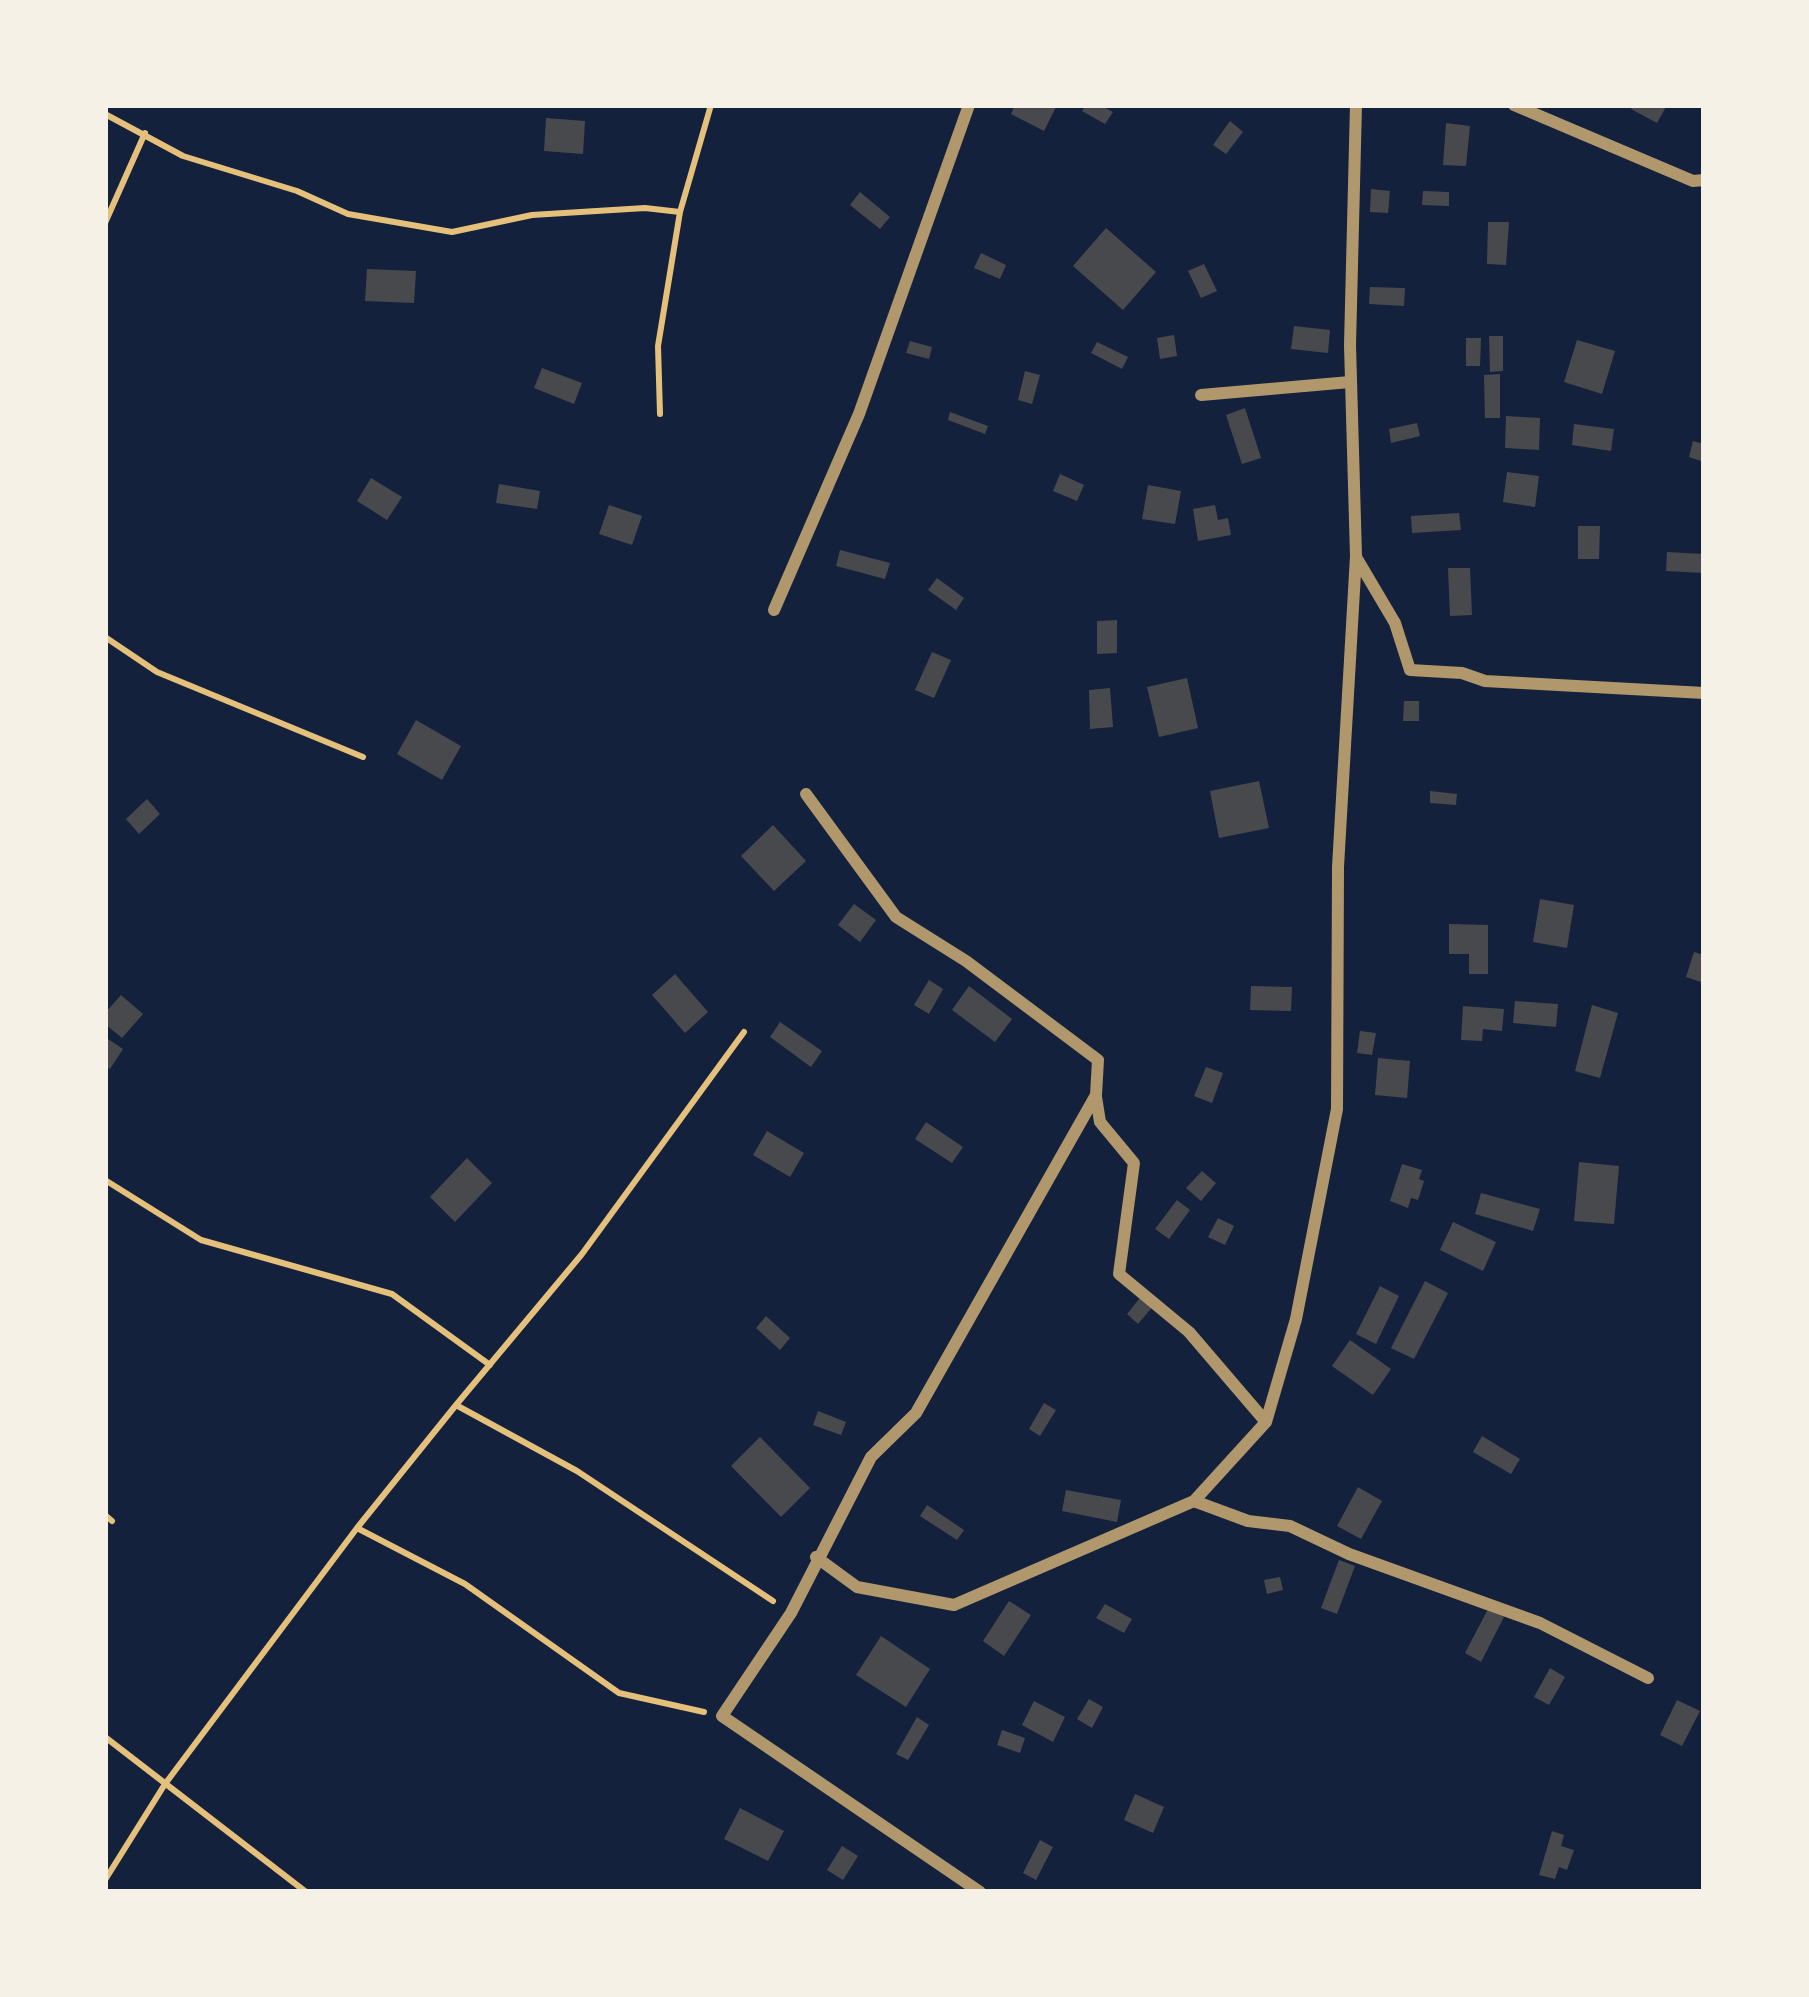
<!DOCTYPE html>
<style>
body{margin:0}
#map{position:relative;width:1809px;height:1997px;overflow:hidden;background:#14213d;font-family:Signika,sans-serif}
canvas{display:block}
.frame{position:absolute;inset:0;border:108px solid #f6f1e7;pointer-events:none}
</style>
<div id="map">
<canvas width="1809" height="1997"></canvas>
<div class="frame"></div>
</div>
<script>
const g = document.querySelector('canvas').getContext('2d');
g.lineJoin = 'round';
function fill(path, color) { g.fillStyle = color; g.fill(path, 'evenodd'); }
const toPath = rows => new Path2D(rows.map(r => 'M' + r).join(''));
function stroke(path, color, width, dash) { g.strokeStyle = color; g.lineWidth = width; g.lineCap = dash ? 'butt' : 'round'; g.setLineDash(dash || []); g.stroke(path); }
fill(toPath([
 [1015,105,1057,105,1044,131,1011,114],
 [1086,105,1100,105,1113,112,1105,124,1082,111],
 [1633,105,1667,105,1657,123,1631,109],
 [546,118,585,121,583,154,544,151],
 [1230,121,1243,132,1226,154,1213,145],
 [1446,123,1470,126,1466,166,1443,165],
 [1371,189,1390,191,1388,213,1370,212],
 [1423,191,1449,192,1449,206,1422,205],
 [860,192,890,217,880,229,850,205],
 [1488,222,1509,222,1506,265,1487,264],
 [1106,228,1156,272,1123,310,1073,266],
 [981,253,1006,265,1000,279,974,268],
 [1204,264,1217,291,1201,298,1188,271],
 [367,269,416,271,414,303,365,301],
 [1370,287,1405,288,1404,306,1369,304],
 [1294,326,1330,330,1328,353,1291,349],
 [1174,335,1177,356,1160,359,1157,338],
 [1489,336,1503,336,1503,371,1490,372],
 [1466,338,1481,338,1480,366,1466,366],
 [1577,340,1615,351,1602,394,1564,382],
 [910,341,932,347,929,359,906,353],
 [1097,342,1128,357,1122,369,1091,353],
 [542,368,582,383,574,404,534,388],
 [1025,371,1040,375,1032,404,1018,400],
 [1500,374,1500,418,1485,418,1484,375],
 [1245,408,1261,458,1242,464,1226,415],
 [950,412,988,426,985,434,948,420],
 [1506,416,1540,418,1539,450,1505,448],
 [1417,423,1420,436,1391,443,1389,429],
 [1574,424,1614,429,1611,451,1572,445],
 [1693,441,1704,444,1704,462,1689,457],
 [1507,472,1539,476,1535,507,1503,502],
 [1060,474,1084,485,1077,501,1053,491],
 [371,478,402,497,387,520,357,501],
 [499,484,540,491,537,509,496,503],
 [1148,485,1181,491,1175,524,1142,519],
 [609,505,642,516,632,545,599,534],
 [1215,505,1218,520,1228,518,1231,535,1198,541,1193,509],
 [1459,513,1461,530,1412,533,1411,516],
 [1578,526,1600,526,1599,559,1578,559],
 [840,550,890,563,885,579,836,566],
 [1667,552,1704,554,1704,573,1666,571],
 [1448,568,1470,568,1472,615,1450,616],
 [937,578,964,598,956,610,928,590],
 [1117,620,1117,653,1097,654,1097,621],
 [932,652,951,660,934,698,915,690],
 [1187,678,1198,728,1159,737,1147,687],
 [1110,688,1113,727,1090,729,1089,690],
 [1404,701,1419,701,1419,721,1403,721],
 [416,720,461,746,442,780,397,754],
 [1259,781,1269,828,1219,838,1210,791],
 [1430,791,1457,794,1456,805,1430,803],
 [147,799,160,814,139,834,126,819],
 [773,825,806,861,774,891,741,856],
 [1540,899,1574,905,1567,948,1533,942],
 [854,904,876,920,860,942,838,925],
 [1449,924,1488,925,1488,974,1469,974,1469,954,1449,954],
 [1694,952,1704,955,1704,983,1686,977],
 [675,974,708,1012,685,1033,652,995],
 [929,980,943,989,929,1014,914,1005],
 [969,986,1012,1019,995,1042,952,1010],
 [1251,986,1292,987,1291,1011,1250,1010],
 [121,995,143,1014,122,1038,105,1024,105,1013],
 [1515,1001,1558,1004,1556,1027,1513,1023],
 [1592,1005,1618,1013,1600,1078,1575,1071],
 [1463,1006,1504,1009,1502,1031,1483,1029,1482,1041,1461,1040],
 [780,1022,822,1051,811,1067,770,1037],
 [1360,1031,1376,1033,1372,1055,1357,1053],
 [105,1037,123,1049,110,1069,105,1066],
 [1378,1058,1410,1061,1407,1098,1375,1095],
 [1206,1067,1223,1073,1212,1103,1194,1096],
 [926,1122,963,1147,952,1163,915,1139],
 [767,1131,804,1153,790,1177,753,1155],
 [467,1158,492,1183,455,1222,430,1197],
 [1579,1162,1619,1166,1614,1224,1574,1221],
 [1402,1164,1422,1170,1419,1179,1424,1181,1418,1200,1411,1198,1408,1208,1390,1201],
 [1202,1171,1216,1183,1201,1201,1186,1188],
 [1481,1193,1540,1209,1533,1231,1475,1214],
 [1177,1200,1190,1210,1169,1239,1155,1229],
 [1218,1218,1234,1226,1225,1245,1208,1237],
 [1453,1222,1496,1242,1483,1271,1440,1250],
 [1425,1281,1448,1293,1414,1359,1391,1348],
 [1380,1286,1399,1296,1376,1344,1356,1334],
 [1143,1294,1155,1304,1138,1324,1127,1314],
 [766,1316,790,1338,780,1350,756,1328],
 [1350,1340,1391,1369,1373,1395,1332,1366],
 [1044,1403,1056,1410,1040,1436,1029,1429],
 [818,1411,846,1422,841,1435,813,1425],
 [1482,1436,1520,1459,1511,1474,1473,1452],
 [760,1437,810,1488,781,1517,731,1466],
 [1358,1487,1382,1501,1361,1539,1337,1526],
 [1066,1490,1121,1500,1117,1522,1062,1511],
 [927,1505,964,1530,957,1540,920,1516],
 [1339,1560,1355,1566,1337,1614,1321,1608],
 [1280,1577,1283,1590,1267,1594,1264,1580],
 [1009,1601,1031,1615,1004,1656,983,1641],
 [1105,1604,1132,1619,1124,1633,1096,1618],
 [1488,1609,1504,1617,1481,1662,1465,1653],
 [881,1636,930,1669,906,1707,856,1675],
 [1550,1668,1565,1677,1549,1705,1534,1697],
 [1089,1699,1103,1707,1092,1728,1077,1719],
 [1677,1700,1700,1711,1682,1746,1660,1735],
 [1034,1701,1065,1717,1053,1742,1022,1725],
 [917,1717,929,1725,908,1760,896,1754],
 [1002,1730,1025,1738,1020,1753,997,1745],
 [1135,1794,1164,1807,1153,1833,1124,1820],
 [740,1808,784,1831,768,1861,724,1839],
 [1552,1831,1564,1835,1561,1846,1574,1850,1567,1870,1559,1867,1555,1879,1539,1875],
 [1040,1840,1053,1847,1036,1880,1023,1873],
 [842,1846,858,1856,843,1880,827,1870]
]), '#48494c');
stroke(toPath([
 [105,114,183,156,297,191,348,214,452,232,532,215,645,208,680,212,711,105],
 [105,223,145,133],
 [660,414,658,346,680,212],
 [105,637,157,672,363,757],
 [105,1180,201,1240,392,1294,490,1365],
 [456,1405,582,1254,744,1032],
 [105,1515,112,1521],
 [357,1528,456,1405,577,1471,773,1601],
 [105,1737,306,1892],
 [105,1880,165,1784,357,1528,465,1584,619,1693,704,1712]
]), '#e5c07b', 6);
stroke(toPath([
 [1514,105,1693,181,1704,180],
 [1201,395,1350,382],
 [1356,557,1395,623,1410,670,1462,673,1485,681,1704,693],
 [774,610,859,414,969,105],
 [806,794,896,917,966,961,1098,1060,1096,1095,916,1413,871,1457,791,1613,722,1716,980,1892],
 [1096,1097,1100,1122,1134,1163,1119,1274,1189,1332,1266,1422],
 [1194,1501,1248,1521,1290,1526,1349,1554,1540,1623,1648,1678],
 [816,1557,857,1587,954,1605,1194,1501,1266,1422,1296,1319,1337,1109,1338,867,1356,556,1350,345,1356,105]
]), '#b1986c', 12);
</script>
